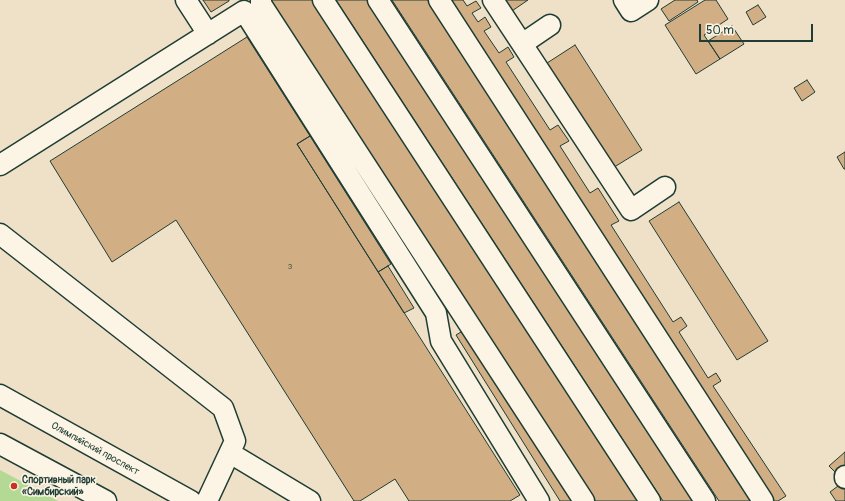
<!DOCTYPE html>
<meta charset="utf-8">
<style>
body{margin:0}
#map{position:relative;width:845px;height:501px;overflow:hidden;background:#efe0c8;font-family:Pangolin,sans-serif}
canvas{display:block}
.scale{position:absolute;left:699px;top:24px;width:114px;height:18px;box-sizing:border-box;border:2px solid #1f3d34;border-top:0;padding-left:5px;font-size:12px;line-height:14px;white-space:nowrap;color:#1f3d34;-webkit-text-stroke:3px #fcf5e5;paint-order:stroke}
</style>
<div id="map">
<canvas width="845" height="501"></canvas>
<div class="scale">50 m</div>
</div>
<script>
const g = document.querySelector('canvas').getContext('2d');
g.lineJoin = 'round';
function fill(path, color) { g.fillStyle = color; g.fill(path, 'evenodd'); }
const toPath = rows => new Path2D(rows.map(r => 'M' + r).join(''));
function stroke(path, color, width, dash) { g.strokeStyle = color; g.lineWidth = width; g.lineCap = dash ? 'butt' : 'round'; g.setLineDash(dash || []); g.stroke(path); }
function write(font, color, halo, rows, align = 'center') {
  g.font = font + ' Pangolin,sans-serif'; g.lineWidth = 3; g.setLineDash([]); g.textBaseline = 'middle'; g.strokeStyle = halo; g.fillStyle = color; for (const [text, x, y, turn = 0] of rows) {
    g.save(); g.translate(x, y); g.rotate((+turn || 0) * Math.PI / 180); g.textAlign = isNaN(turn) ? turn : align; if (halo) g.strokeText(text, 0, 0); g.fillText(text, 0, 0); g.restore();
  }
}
fill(toPath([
 [0,470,58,501,0,501]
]), '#b4d994');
const building = toPath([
 [203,0,229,0,229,1,211,12,203,0],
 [271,0,313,0,641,501,595,501,271,0],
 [336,0,370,0,698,501,663,501,336,0],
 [392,0,428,0,753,501,719,501,392,0],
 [447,0,463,0,467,6,476,1,481,8,472,13,478,22,485,17,491,27,484,31,499,53,508,47,514,57,506,62,550,130,558,125,569,141,560,146,590,193,598,188,619,221,611,225,673,322,681,317,687,326,679,332,708,378,716,373,721,381,713,386,786,496,778,501,771,501,447,0],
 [501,0,528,0,509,13,501,0],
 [675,0,697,0,698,2,669,21,661,9,675,0],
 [705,0,716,0,728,19,704,35,720,59,696,74,665,25,705,0],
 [758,5,766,17,753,25,746,12,758,5],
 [732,26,744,44,720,59,708,41,732,26],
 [247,37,310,136,297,144,520,495,510,501,409,501,395,479,360,501,354,501,176,220,112,262,50,161,247,37],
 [575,45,642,150,611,169,544,65,575,45],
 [807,80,815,92,802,101,794,88,807,80],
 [310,136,391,264,378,272,297,144,310,136],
 [845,152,845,169,844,169,837,157,845,152],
 [679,202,768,341,737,360,649,221,679,202],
 [388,266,414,308,404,313,378,272,388,266],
 [469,327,579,501,560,501,456,335,469,327],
 [845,452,845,470,839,476,829,466,845,452],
 [842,483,845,488,845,501,836,501,830,492,842,483]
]);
fill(building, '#d2ae84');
stroke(building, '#1f3d34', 1);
const minor = toPath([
 [186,0,208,34],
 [261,0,261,4,584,501],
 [323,0,650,501],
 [378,0,705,501],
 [439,0,763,501],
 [493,0,522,44,550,25],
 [624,0,631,11,648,0],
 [522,44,631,210,665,187],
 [0,165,244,11,436,313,441,341,539,501],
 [0,234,223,408,235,441,207,501],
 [0,395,191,501],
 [0,444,106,501],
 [230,453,310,501],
 [845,476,845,478]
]);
stroke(minor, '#1f3d34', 23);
stroke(minor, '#fcf5e5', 20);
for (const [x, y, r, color] of [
 [14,486,4,"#c8321e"]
]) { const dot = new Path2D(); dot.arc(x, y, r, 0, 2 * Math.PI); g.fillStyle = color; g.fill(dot); stroke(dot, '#fcf5e5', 1.5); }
write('8px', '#4c5948', null, [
 ["3",290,267]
]);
write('10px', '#1f3d34', '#fcf5e5', [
 ["Олимпийский проспект",95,449,29]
]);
write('bold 10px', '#1f3d34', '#fcf5e5', [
 ["Спортивный парк",22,480],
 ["«Симбирский»",22,492]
], 'left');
</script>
